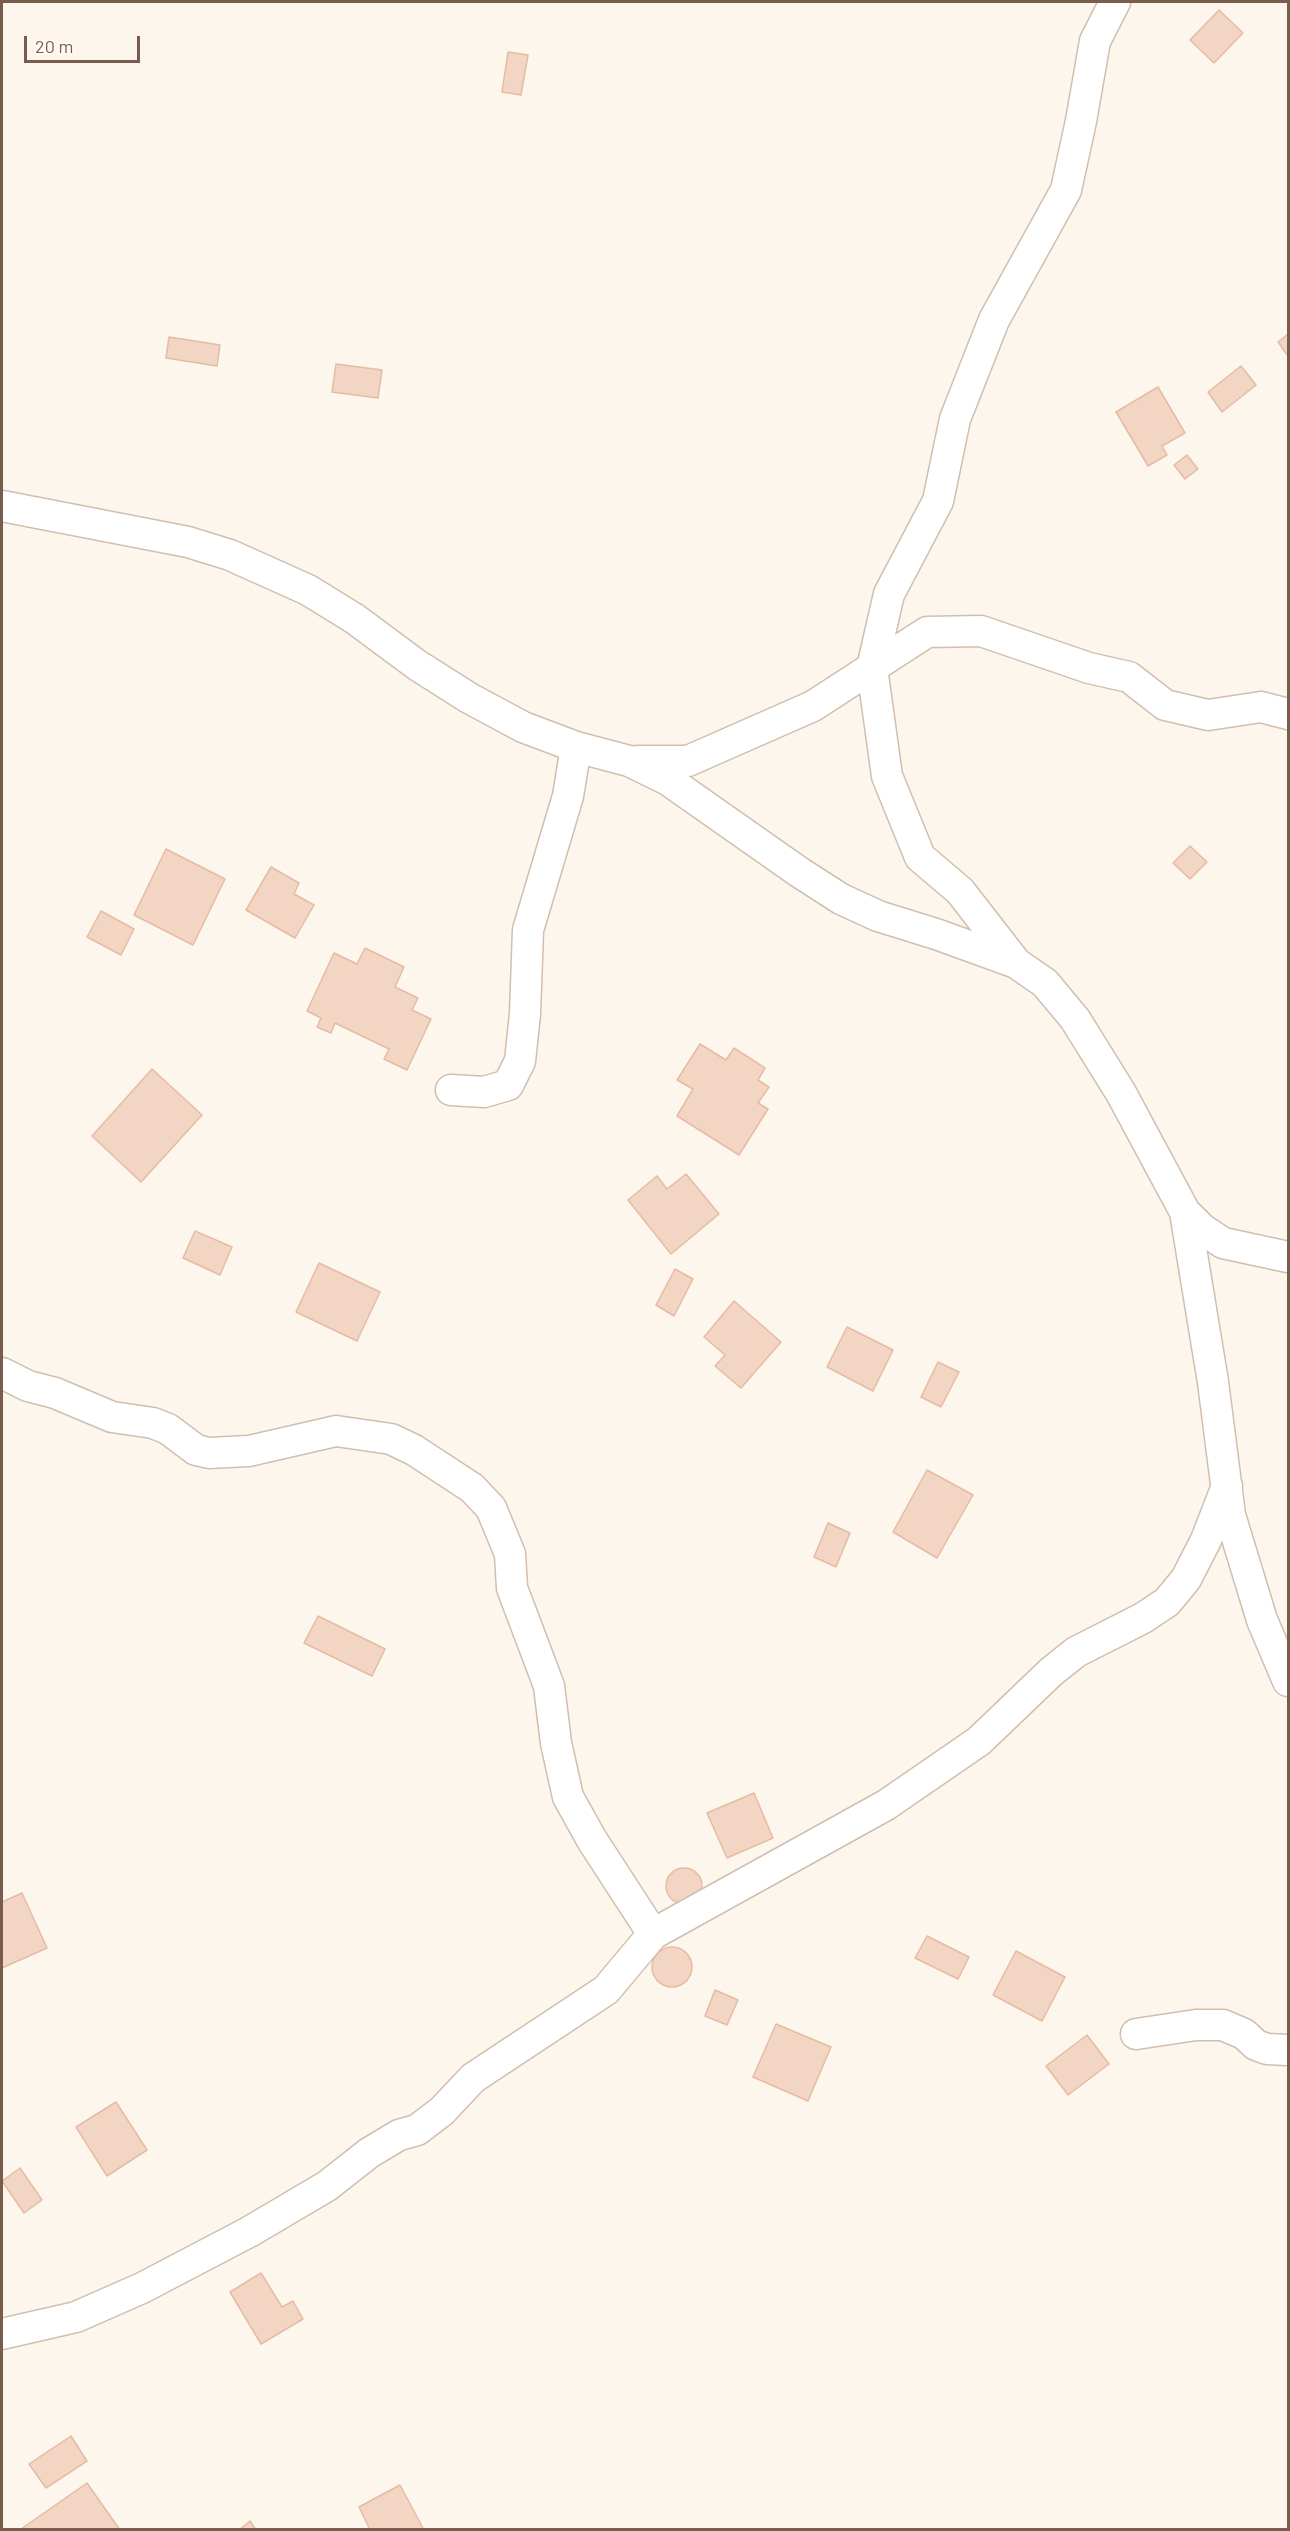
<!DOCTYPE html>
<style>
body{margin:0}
#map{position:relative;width:1290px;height:2531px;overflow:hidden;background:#fdf6ec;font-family:Barlow,sans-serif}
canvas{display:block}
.frame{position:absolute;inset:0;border:3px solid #7a5c4d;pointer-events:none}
.scale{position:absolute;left:24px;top:36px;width:116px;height:27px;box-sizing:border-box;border:3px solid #7a5c4d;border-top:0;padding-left:8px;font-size:18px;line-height:21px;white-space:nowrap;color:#7a5c4d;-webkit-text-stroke:4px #fffaf3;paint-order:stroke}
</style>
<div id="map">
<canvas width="1290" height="2531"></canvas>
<div class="frame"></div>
<div class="scale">20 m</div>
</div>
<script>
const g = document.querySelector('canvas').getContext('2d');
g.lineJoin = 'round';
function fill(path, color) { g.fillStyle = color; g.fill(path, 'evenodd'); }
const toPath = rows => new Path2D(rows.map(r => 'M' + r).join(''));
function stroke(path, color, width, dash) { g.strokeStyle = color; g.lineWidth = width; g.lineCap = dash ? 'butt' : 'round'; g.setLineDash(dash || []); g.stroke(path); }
const building = toPath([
 [1219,10,1243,33,1214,63,1190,40,1219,10],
 [508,52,528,55,521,95,502,92,508,52],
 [1288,334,1288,356,1278,342,1288,334],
 [169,337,220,345,217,366,166,358,169,337],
 [336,364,382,370,378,398,332,392,336,364],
 [1241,366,1256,385,1222,412,1208,392,1241,366],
 [1158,387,1185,433,1162,446,1167,455,1148,466,1116,412,1158,387],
 [1187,455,1198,469,1185,479,1174,465,1187,455],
 [1190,846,1207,862,1190,879,1173,863,1190,846],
 [166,849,225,879,193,945,134,915,166,849],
 [271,867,299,883,294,894,314,905,295,938,246,910,271,867],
 [101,911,134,929,121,955,87,937,101,911],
 [365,948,404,967,395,987,418,998,412,1010,431,1019,407,1070,384,1059,389,1049,335,1023,331,1033,317,1027,321,1018,307,1011,334,953,357,964,365,948],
 [700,1044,726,1060,734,1048,765,1068,758,1080,769,1087,758,1103,768,1109,739,1155,677,1116,693,1089,677,1080,700,1044],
 [152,1069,202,1115,141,1182,92,1136,152,1069],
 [686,1174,719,1214,671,1254,628,1200,657,1176,667,1189,686,1174],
 [195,1231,232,1247,220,1275,183,1258,195,1231],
 [319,1263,380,1292,357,1341,296,1312,319,1263],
 [675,1269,693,1279,674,1316,656,1305,675,1269],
 [734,1301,781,1342,741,1388,715,1366,725,1355,704,1337,734,1301],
 [847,1327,893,1350,873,1391,827,1367,847,1327],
 [938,1362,959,1372,941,1407,921,1397,938,1362],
 [927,1470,973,1495,937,1558,893,1532,927,1470],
 [828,1523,850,1533,836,1567,814,1557,828,1523],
 [318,1616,385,1649,372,1676,304,1643,318,1616],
 [754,1793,773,1838,727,1858,707,1813,754,1793],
 '666 1886a18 18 0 1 1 36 0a18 18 0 1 1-36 0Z',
 [22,1893,47,1948,2,1968,2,1902,22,1893],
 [927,1936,969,1957,958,1979,915,1958,927,1936],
 '652 1967a20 20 0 1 1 40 0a20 20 0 1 1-40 0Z',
 [1016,1951,1065,1977,1042,2021,993,1995,1016,1951],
 [715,1990,738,2000,727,2025,705,2016,715,1990],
 [776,2024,831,2047,808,2101,753,2077,776,2024],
 [1087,2035,1109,2064,1068,2095,1046,2066,1087,2035],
 [116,2102,147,2150,107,2176,76,2127,116,2102],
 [20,2168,42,2200,24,2213,2,2181,20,2168],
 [261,2273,282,2307,293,2301,303,2319,261,2344,230,2292,261,2273],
 [71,2436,87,2461,46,2488,29,2464,71,2436],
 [87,2483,120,2530,21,2530,21,2529,87,2483],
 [400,2485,424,2530,370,2530,359,2507,400,2485],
 [250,2521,256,2530,239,2530,250,2521]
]);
fill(building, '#f3d5c3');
stroke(building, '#e6bba3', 1.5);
const minor = toPath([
 [2,506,188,542,230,555,308,590,355,619,417,665,469,698,523,727,576,747,629,761,668,780,799,872,841,899,878,916,936,934,1016,963,1045,983,1075,1019,1121,1093,1185,1212,1202,1229,1223,1243,1288,1257],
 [637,761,688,761,813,706,927,632,981,631,1089,668,1129,677,1165,705,1208,715,1261,707,1288,714],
 [1016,963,960,891,920,857,887,776,872,668,889,594,938,501,955,419,994,320,1066,190,1081,121,1095,41,1115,2],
 [451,1090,484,1092,508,1085,520,1061,525,1014,528,930,568,796,576,747],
 [1185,1212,1213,1382,1230,1515,1262,1620,1288,1681],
 [2,1373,28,1386,55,1393,112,1417,153,1423,168,1429,196,1450,209,1453,249,1451,336,1431,391,1439,414,1450,472,1488,491,1508,510,1554,512,1588,549,1686,556,1743,568,1797,592,1840,653,1934],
 [1136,2034,1196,2025,1223,2025,1244,2034,1256,2045,1267,2049,1288,2050],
 [2,2334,76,2317,142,2288,249,2232,327,2186,369,2153,399,2135,417,2130,442,2111,473,2078,606,1990,653,1934,886,1805,979,1741,1051,1672,1076,1652,1143,1618,1167,1602,1186,1579,1206,1540,1227,1486]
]);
stroke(minor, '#d1beb0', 33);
stroke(minor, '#fff', 30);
</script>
